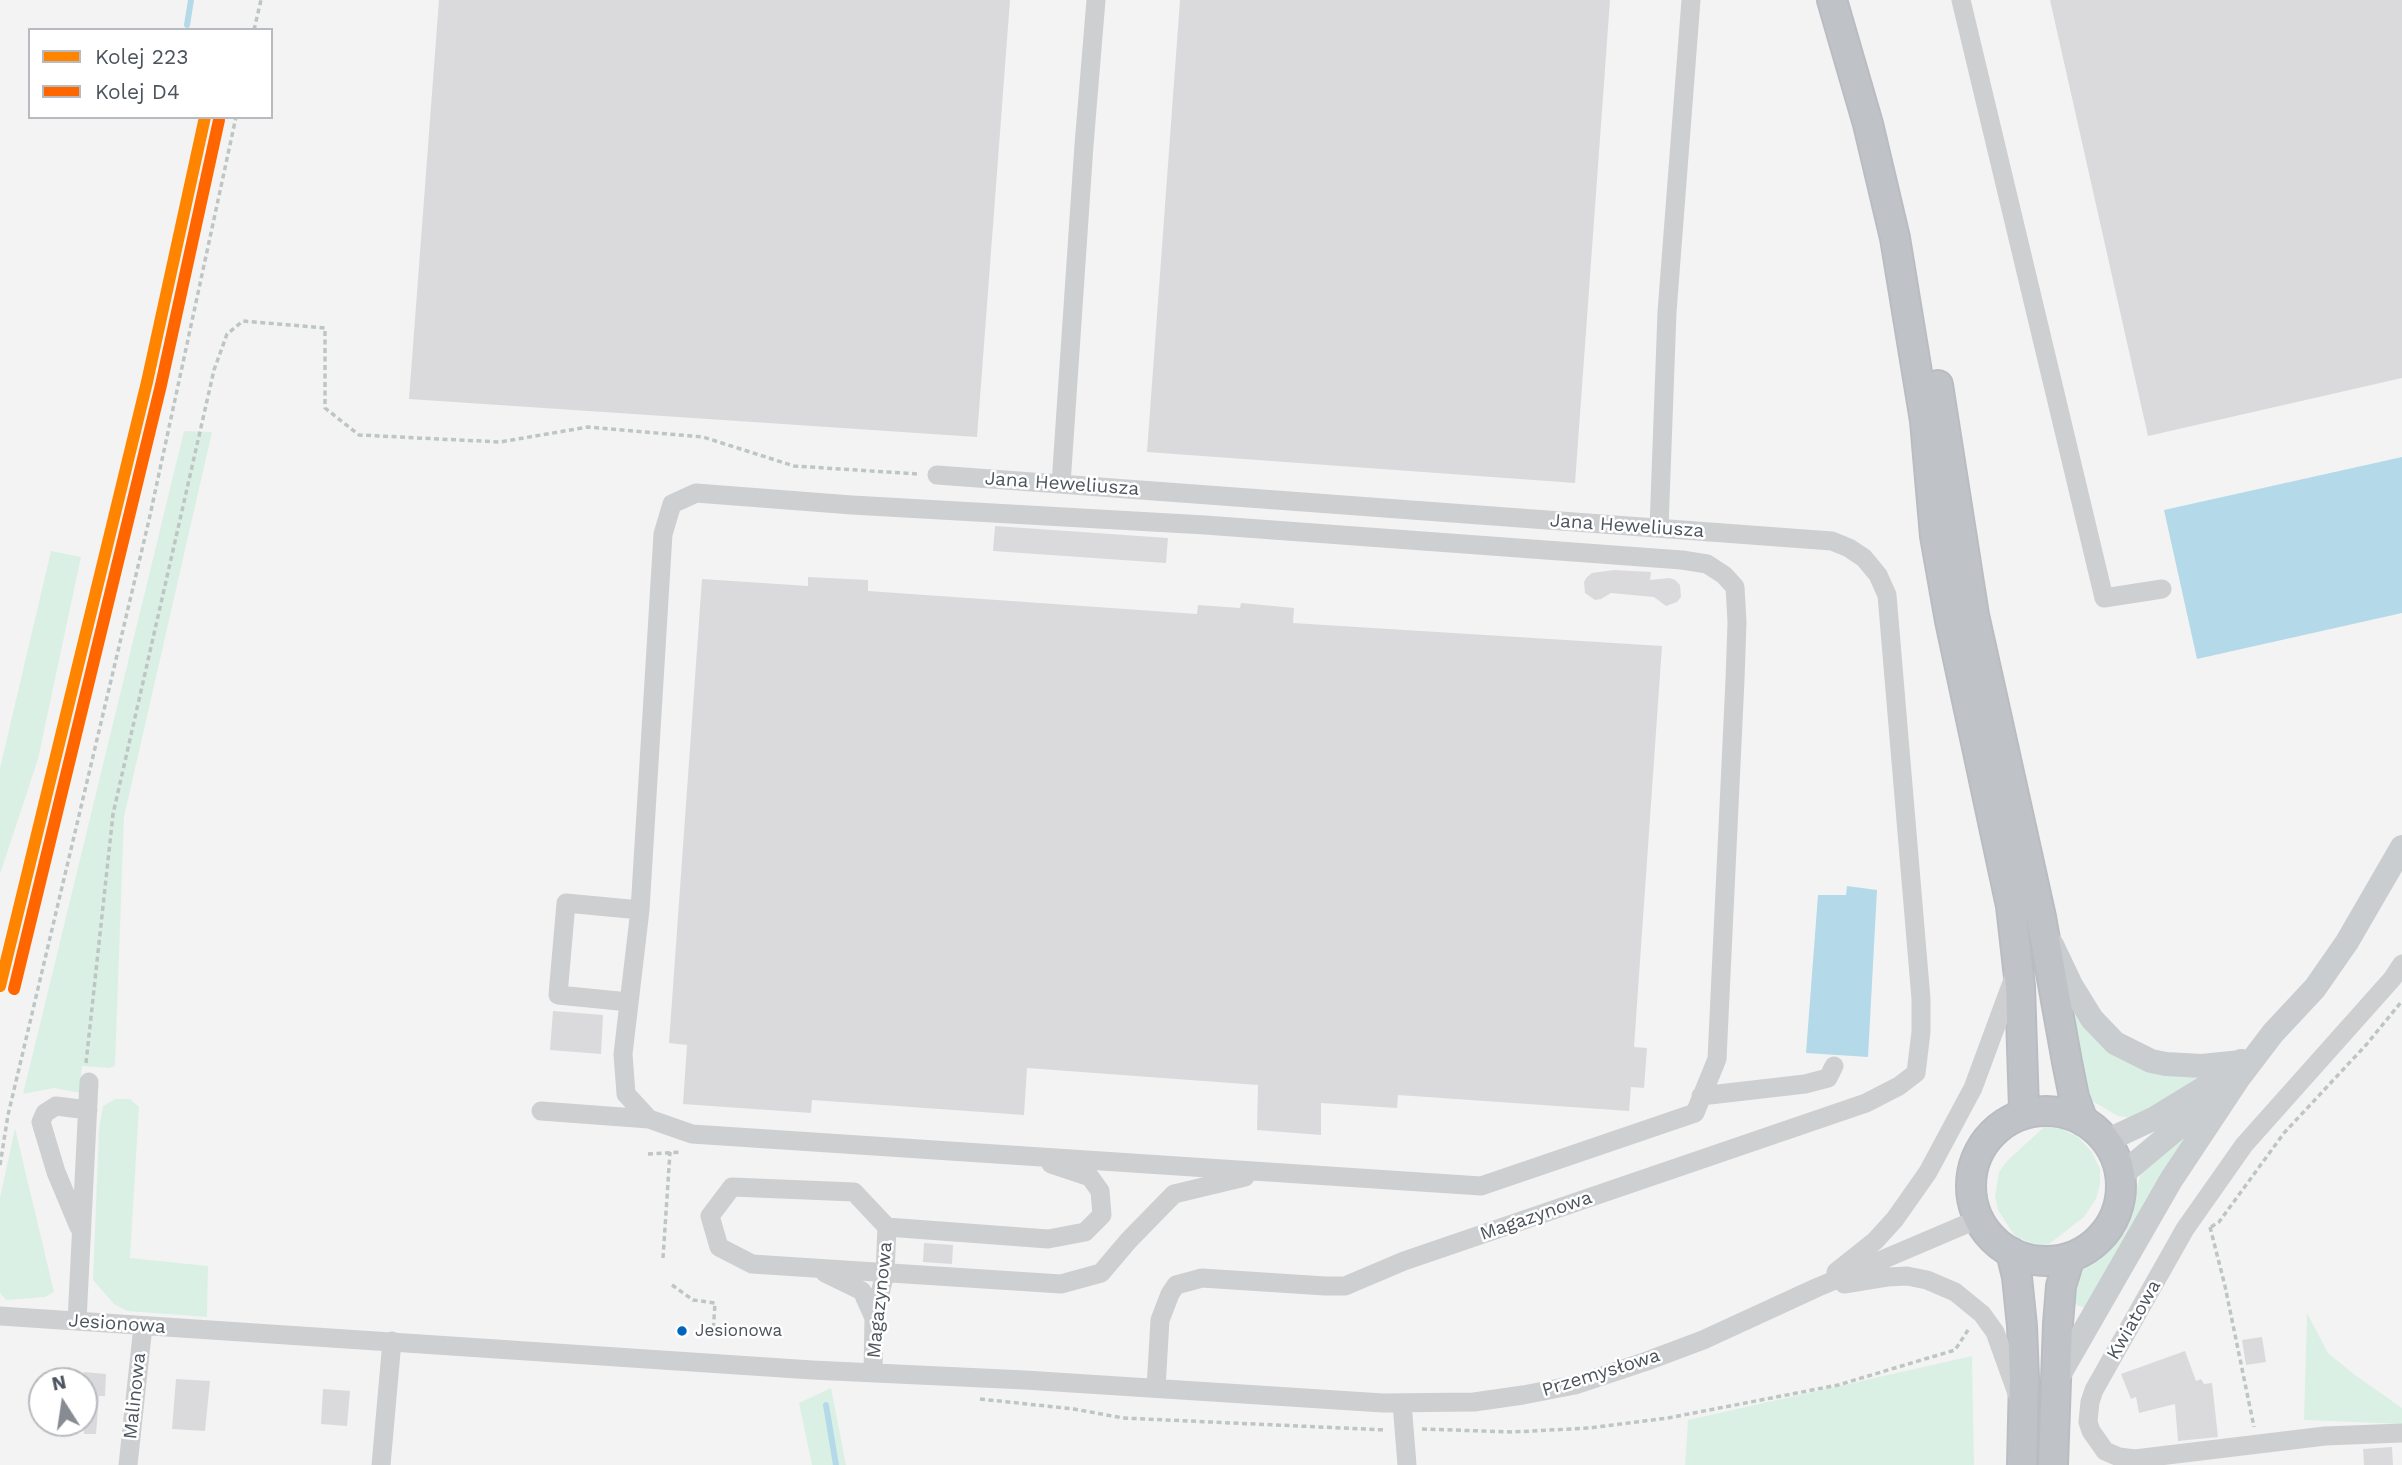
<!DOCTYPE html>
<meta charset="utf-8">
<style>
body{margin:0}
#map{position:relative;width:2402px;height:1465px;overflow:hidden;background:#f4f3f3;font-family:"Work Sans",sans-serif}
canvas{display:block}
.legend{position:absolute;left:28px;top:28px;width:245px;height:91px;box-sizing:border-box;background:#fff;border:2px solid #b7bbbf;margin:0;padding:9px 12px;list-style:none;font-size:21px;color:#4c545e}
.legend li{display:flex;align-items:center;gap:14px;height:35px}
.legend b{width:35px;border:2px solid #b7bbbf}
.north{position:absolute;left:28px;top:1367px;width:70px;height:70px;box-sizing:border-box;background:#fff;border:2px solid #b7bbbf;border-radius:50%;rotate:348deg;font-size:19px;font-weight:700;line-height:28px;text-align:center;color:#4c545e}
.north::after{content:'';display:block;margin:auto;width:24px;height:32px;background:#878c92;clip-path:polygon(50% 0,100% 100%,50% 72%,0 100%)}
</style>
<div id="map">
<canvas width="2402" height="1465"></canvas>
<ul class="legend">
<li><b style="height:9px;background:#ff8500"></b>Kolej 223</li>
<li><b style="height:9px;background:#f60"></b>Kolej D4</li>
</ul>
<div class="north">N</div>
</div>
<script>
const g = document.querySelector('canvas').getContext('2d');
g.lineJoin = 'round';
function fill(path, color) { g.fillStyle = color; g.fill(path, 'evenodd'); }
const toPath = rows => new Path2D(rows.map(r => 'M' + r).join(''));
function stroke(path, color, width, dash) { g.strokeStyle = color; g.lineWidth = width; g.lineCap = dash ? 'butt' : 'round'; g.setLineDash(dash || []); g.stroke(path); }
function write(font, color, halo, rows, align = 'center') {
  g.font = font + ' "Work Sans",sans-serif'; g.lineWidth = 5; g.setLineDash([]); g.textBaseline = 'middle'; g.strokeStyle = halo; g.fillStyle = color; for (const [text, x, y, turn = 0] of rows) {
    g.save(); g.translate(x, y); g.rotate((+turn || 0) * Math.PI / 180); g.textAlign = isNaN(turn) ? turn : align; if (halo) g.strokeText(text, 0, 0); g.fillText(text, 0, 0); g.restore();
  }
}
fill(toPath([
 [184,431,212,432,124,817,115,1066,109,1068,82,1066,80,1093,54,1088,23,1094],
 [51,551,81,557,38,759,0,874,0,768],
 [2073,1013,2084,1027,2212,1074,2131,1118,2118,1116,2099,1105,2090,1099,2085,1090,2081,1079],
 [115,1099,130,1099,139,1107,130,1258,208,1266,207,1317,127,1311,114,1304,93,1280,99,1128,103,1106],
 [2202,1121,2086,1309,2073,1303,2080,1277,2087,1260,2102,1253,2112,1242,2125,1233,2130,1220,2141,1171],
 [2044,1127,2062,1129,2078,1137,2092,1152,2100,1169,2100,1184,2096,1199,2084,1217,2049,1244,2041,1245,2026,1241,2014,1235,1998,1210,1995,1197,1999,1172,2007,1161],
 [15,1128,54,1292,45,1297,6,1300,0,1293,0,1198],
 [2307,1313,2328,1353,2355,1375,2402,1408,2402,1424,2304,1420],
 [1972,1356,1974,1465,1685,1465,1688,1420],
 [831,1388,846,1465,812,1465,799,1403]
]), '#dbf0e4');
fill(toPath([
 [2402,457,2402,613,2197,659,2164,510],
 [1847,886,1877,890,1868,1057,1806,1053,1818,895,1846,895]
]), '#b4dae9');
stroke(toPath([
 [187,25,191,0],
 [826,1405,836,1465]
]), '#b4dae9', 6);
fill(toPath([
 [439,0,1010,0,977,437,409,399],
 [1180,0,1610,0,1575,483,1147,452],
 [2050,0,2402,0,2402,378,2148,436],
 [995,526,1168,538,1166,563,993,551],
 [1614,570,1651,572,1650,580,1670,578,1675,580,1680,585,1681,597,1677,602,1666,606,1654,597,1611,593,1601,599,1595,600,1585,593,1584,582,1587,577,1592,573],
 [808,577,868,580,868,591,1197,614,1198,605,1240,608,1241,603,1294,608,1293,623,1662,646,1634,1047,1647,1048,1644,1088,1631,1087,1629,1111,1398,1095,1397,1108,1321,1103,1321,1135,1257,1130,1258,1085,1027,1068,1024,1115,812,1100,811,1113,683,1104,687,1045,669,1043,702,579,808,586],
 [553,1011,603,1015,601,1054,550,1050],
 [924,1243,953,1245,952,1264,923,1262],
 [2262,1337,2266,1362,2246,1365,2242,1340],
 [2185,1351,2196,1381,2201,1379,2204,1384,2212,1383,2218,1437,2178,1441,2175,1404,2139,1413,2136,1397,2131,1399,2121,1374],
 [84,1372,106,1374,105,1396,99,1396,96,1434,84,1434],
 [176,1379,210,1381,205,1431,172,1429],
 [323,1389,350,1391,347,1426,321,1424],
 [2392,1447,2393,1465,2364,1465,2363,1449]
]), '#dadadc');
const highway = toPath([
 [1832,0,1868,124,1895,238,1925,421,1935,536,1950,621,2011,906,2020,986,2024,1108,2018,1116],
 [1938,385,1974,615,2041,917,2067,1062,2074,1097,2083,1121],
 '1971 1186a75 75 0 1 1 150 0a75 75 0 1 1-150 0Z',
 [2011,1252,2017,1277,2022,1326,2024,1378,2022,1465],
 [2053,1465,2058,1324,2061,1286,2070,1257]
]);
stroke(highway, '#b9bdc2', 32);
stroke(toPath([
 [254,30,261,0],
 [86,1063,113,814,214,370,227,334,243,321,325,328,325,408,359,435,500,442,588,427,703,437,794,466,918,474],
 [648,1154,681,1152],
 [0,1165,8,1115,149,520,236,117],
 [2210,1227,2225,1286,2254,1427],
 [2211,1227,2219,1222,2284,1133,2366,1045,2402,1001],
 [663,1258,670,1152],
 [672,1285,693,1300,715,1303,713,1335],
 [980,1399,1074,1409,1123,1418,1386,1430],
 [1422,1429,1513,1432,1589,1428,1668,1418,1838,1385,1955,1350,1970,1327]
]), '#bdc6c3', 3.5, [5, 3.5]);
stroke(toPath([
 [1961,0,2104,598,2162,589],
 [937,475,1832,541,1849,548,1864,558,1878,575,1887,595,1921,999,1921,1032,1916,1073,1899,1086,1866,1103,1404,1261,1345,1286,1325,1286,1202,1278,1176,1285,1170,1294,1160,1320,1156,1388],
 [1061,484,1084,145,1096,0],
 [1659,528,1667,312,1691,0],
 [2402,964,2392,979,2244,1145,2185,1229,2094,1390,2090,1402,2088,1422,2091,1431,2105,1451,2119,1457,2135,1459,2325,1436,2402,1433],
 [629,1002,558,995,566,903,640,910],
 [1701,1096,1805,1084,1828,1078,1834,1066],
 [541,1111,649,1119,692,1134,1481,1186,1695,1113,1717,1059,1735,680,1737,622,1735,587,1724,575,1707,564,1682,560,1205,525,852,505,696,493,672,504,663,534,640,910,623,1054,626,1094,649,1119],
 [1051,1164,1090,1177,1100,1191,1102,1215,1085,1232,1048,1239,887,1227,854,1192,732,1187,710,1216,719,1247,752,1264,1061,1284,1101,1273,1129,1240,1174,1194,1245,1177],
 [79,1227,56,1172,41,1122,45,1113,56,1106,88,1110],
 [1836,1272,1875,1241,1895,1219,1928,1172,1973,1088,2014,977],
 [825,1273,862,1291,874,1318],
 [1844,1284,1887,1277,1907,1276,1927,1280,1955,1292,1982,1314,1995,1332,2018,1396],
 [0,1316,812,1370,1025,1380,1383,1403,1474,1402,1523,1395,1575,1385,1647,1361,1703,1340,1816,1288,1978,1219],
 [77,1321,89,1082],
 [873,1373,874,1318,885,1273,887,1227],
 [1402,1403,1407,1465],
 [128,1465,143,1326],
 [381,1465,392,1341]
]), '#cdcfd1', 19);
stroke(toPath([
 [2052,945,2071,985,2092,1019,2115,1043,2151,1061,2166,1064,2202,1066,2241,1062],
 [2106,1141,2155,1118,2209,1085,2241,1061],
 [2120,1176,2216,1096],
 [2055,1382,2171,1180,2238,1079,2273,1033,2315,988,2347,942,2402,847]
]), '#cacdcf', 24);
stroke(highway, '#bfc3c7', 28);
stroke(toPath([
 [0,986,147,382,205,117]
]), '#ff8500', 12);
stroke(toPath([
 [14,989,161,385,219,120]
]), '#f60', 12);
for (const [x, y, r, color] of [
 [682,1331,6,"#0065bd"]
]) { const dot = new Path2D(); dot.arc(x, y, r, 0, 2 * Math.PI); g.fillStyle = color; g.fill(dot); stroke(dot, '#fff', 2.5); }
write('17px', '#4c545e', '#fff', [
 ["Jesionowa",695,1331]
], 'left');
write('19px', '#4c545e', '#fff', [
 ["Jana Heweliusza",1062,484,4],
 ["Jana Heweliusza",1627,526,4],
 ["Magazynowa",1536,1216,-19],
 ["Magazynowa",880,1300,-84],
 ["Kwiatowa",2134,1320,-60],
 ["Jesionowa",117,1324,4],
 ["Przemysłowa",1601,1373,-17],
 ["Malinowa",135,1396,-84]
]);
</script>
